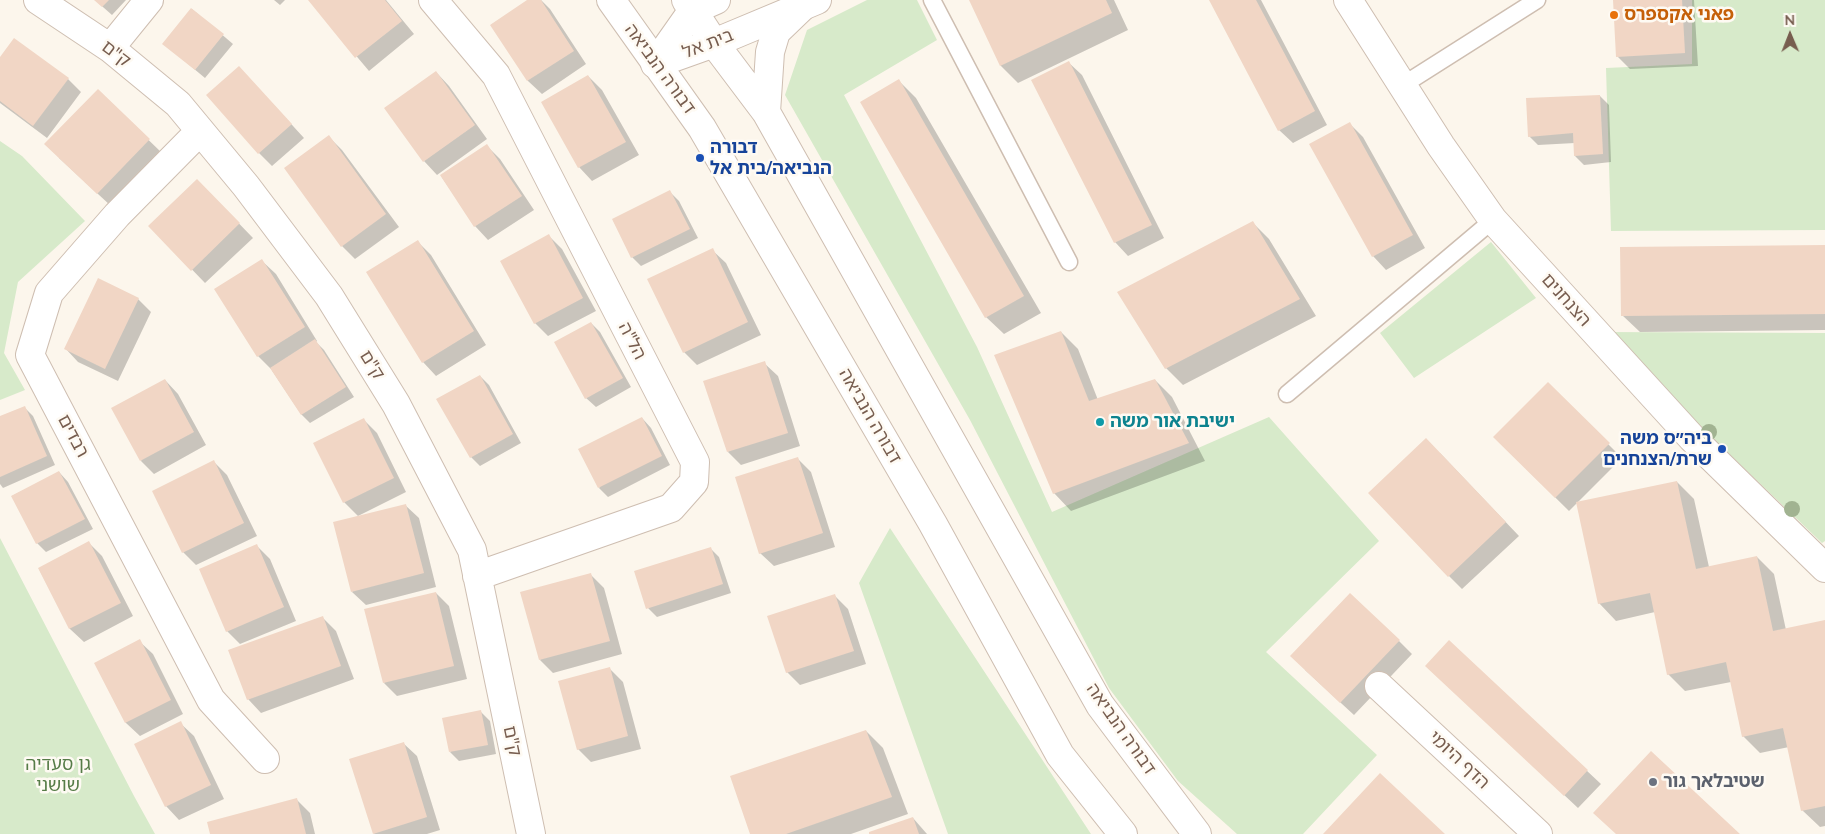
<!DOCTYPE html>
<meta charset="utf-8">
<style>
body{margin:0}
#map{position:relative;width:1825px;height:834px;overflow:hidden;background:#fcf6ec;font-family:Mulish,sans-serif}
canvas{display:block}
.north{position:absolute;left:1765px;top:10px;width:50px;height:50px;-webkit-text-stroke:4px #fefaf3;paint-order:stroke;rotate:359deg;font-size:14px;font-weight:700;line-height:20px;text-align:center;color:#775d4f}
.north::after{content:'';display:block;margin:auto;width:18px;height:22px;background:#775d4f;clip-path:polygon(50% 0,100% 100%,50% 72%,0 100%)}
</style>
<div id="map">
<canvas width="1825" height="834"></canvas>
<div class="north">N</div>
</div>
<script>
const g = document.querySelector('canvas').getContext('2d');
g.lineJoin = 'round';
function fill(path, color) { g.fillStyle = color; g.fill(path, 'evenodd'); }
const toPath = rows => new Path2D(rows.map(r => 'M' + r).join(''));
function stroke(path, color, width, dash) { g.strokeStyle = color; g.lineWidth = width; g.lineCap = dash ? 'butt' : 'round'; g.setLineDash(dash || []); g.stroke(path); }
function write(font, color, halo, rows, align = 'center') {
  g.font = font + ' Mulish,"Noto Sans Hebrew",sans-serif'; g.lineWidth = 5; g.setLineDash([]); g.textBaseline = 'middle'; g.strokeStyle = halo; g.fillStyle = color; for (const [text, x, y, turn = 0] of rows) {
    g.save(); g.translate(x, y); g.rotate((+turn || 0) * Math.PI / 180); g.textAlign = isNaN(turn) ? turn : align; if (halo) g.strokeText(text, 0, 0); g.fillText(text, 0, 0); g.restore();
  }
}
fill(toPath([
 [867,0,917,0,937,40,844,95,977,347,1052,512,1269,417,1379,541,1266,652,1377,755,1303,834,1237,834,1178,781,1109,688,970,420,785,95,807,30],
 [1692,0,1825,0,1825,230,1611,231,1606,68,1692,64],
 [0,141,22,156,85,221,18,282,4,353,25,390,0,400],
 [1491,242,1536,298,1414,378,1380,333],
 [1602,332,1825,333,1825,541,1822,543],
 [890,528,1091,834,948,834,859,583],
 [0,538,134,796,155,834,0,834]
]), '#d7eaca');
fill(toPath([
 [95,0,126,0,112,15],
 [274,0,285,0,280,5],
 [309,0,386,0,414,34,369,71],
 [529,0,541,0,550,9,586,64,542,94,528,81,491,25],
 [970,0,1114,0,1128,30,1018,83,1001,66],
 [1210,0,1261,0,1327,125,1293,143,1279,130],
 [1614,0,1694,0,1698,66,1630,69,1617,56],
 [192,9,233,44,205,78,164,44],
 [0,59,68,79,81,92,47,138,0,103],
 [1068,62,1082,75,1164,238,1128,256,1115,242],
 [239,67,304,138,272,166,259,153],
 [436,72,449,86,487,139,437,175,424,161],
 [588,76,602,90,639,155,592,181,579,167],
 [899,81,916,98,1041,313,1004,334,986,317],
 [98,91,162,153,111,206,59,158],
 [1600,96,1609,105,1611,162,1584,165,1575,156,1575,143,1538,145,1529,136],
 [1350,124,1363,137,1425,248,1386,270,1373,256],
 [329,137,342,150,399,227,355,259,342,246],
 [487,146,500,159,534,210,488,240,475,226,441,176],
 [197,180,253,238,205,283,150,226],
 [670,192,679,201,698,238,641,266,632,257,613,220],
 [1252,222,1269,239,1316,316,1183,385,1166,368],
 [549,236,562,249,596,311,548,336,535,323],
 [418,242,431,255,486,345,436,376,423,362,368,272],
 [1825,246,1825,330,1640,332,1622,315],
 [712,250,726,263,761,335,697,365,684,352],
 [262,261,276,274,317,341,316,342,324,350,354,397,310,423,301,414,271,369,258,356],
 [138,299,151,312,118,381,78,362,65,348],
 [591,323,600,332,631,387,596,407,586,398],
 [1061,332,1078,349,1098,400,1155,380,1172,397,1205,461,1071,511,1054,493],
 [764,363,778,376,800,446,741,465,728,452],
 [480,376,489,385,521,443,480,466,471,457],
 [165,380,178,394,206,445,154,474,141,461],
 [1548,384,1622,458,1569,511,1494,437],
 [24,407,33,416,55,465,3,488,0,484,0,418],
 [642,418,651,428,670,465,608,497,599,488],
 [363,419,377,433,406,492,358,516,344,502],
 [1440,453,1519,536,1462,589,1449,576],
 [798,459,811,472,835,547,774,566,760,553],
 [214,462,227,475,257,536,196,565,183,552],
 [59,472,68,482,93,529,46,552,37,543,12,496],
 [1677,482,1694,499,1709,567,1757,557,1774,574,1786,630,1825,622,1825,826,1820,827,1802,810,1789,747,1760,753,1743,736,1731,682,1685,691,1668,674,1655,612,1616,621,1599,603],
 [405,505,419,518,436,587,366,605,352,592],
 [89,543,102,556,133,616,84,642,70,629,39,569],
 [257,546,270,559,296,621,240,644,227,631],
 [710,548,719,557,731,593,657,617,648,608],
 [591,575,604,588,622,654,553,673,540,660],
 [436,593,449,606,467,679,397,696,384,683],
 [835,596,848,609,866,664,800,685,787,672],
 [323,618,336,631,354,679,261,713,248,699],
 [139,641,153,654,183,714,140,736,126,723,96,663],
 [1399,641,1412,654,1354,715,1305,670],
 [1449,642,1601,784,1578,808,1440,679],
 [609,668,623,682,641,749,591,762,578,749],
 [481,712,490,721,496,754,459,761,450,752],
 [180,723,194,736,224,799,179,820,166,806],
 [866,731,883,748,908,814,851,834,751,834],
 [403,743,417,756,440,830,427,834,374,834],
 [297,800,310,813,315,834,211,834],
 [913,818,927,834,870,834]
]), '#0003');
fill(toPath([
 [94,0,109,0,102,7],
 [308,0,385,0,402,21,355,58],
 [527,0,541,0,574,51,527,81,490,25],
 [969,0,1106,0,1112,13,1000,66],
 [1209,0,1256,0,1315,111,1278,131],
 [1613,0,1682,0,1685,53,1616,57],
 [191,8,224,34,195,70,162,44],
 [14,38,69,78,33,126,0,101,0,57],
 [1069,61,1152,225,1114,243,1031,80],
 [239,66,292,124,258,154,206,95],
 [436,71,475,125,423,162,384,108],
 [588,75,626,142,578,168,541,102],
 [899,79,1024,296,985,318,860,102],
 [98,89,150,139,97,194,44,144],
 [1600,95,1603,154,1574,156,1573,133,1528,137,1526,98],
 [1350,122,1413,235,1372,257,1309,144],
 [329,135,386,214,341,247,284,168],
 [487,144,522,196,474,227,440,175],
 [197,179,240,223,191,271,148,226],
 [670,190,690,229,631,258,612,219],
 [1253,221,1300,299,1165,369,1117,292],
 [549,234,583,298,534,324,500,261],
 [418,240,474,331,422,363,366,272],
 [1825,245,1825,314,1621,316,1620,247],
 [713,248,748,322,683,353,647,279],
 [262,259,305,327,257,357,214,289],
 [98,278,139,298,105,369,64,349],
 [591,322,623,378,585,399,554,342],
 [1061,331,1089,401,1155,379,1189,443,1053,494,994,355],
 [315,339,346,387,301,415,270,368],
 [765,361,788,433,727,452,703,381],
 [480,375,513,434,470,458,436,399],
 [165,379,194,432,140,461,111,408],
 [1548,382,1610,443,1555,498,1493,437],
 [25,406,47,456,0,477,0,416],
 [642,417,662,456,598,488,578,449],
 [364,418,394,478,343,503,313,443],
 [1426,438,1506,522,1448,577,1368,493],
 [798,457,823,533,759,554,735,477],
 [214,460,244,523,182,553,152,491],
 [59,471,85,519,36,544,11,496],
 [1677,481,1696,569,1757,556,1773,631,1825,620,1825,806,1801,811,1783,728,1742,737,1726,662,1667,675,1650,593,1598,604,1576,502],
 [406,504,424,573,351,592,333,522],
 [89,541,121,603,69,629,38,568],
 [257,544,284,607,226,632,199,569],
 [711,547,723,584,646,609,634,571],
 [591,573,610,641,539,660,520,592],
 [436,592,454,666,383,683,364,609],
 [1350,593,1400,640,1340,703,1290,656],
 [835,594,854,651,786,673,767,616],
 [323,616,341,666,247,700,228,650],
 [140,639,171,700,125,723,94,663],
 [1449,640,1588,770,1564,796,1425,666],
 [610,667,628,736,577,750,558,681],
 [481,710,488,745,449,752,442,718],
 [181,721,211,785,165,807,134,744],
 [866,730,892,797,786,834,750,834,730,776],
 [404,742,427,817,373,834,349,759],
 [1651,751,1740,834,1616,834,1593,813],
 [1380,773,1445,834,1323,834],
 [297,798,306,834,210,834,207,822],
 [913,817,919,834,869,834,869,832]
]), '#f1d6c5');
const service = toPath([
 [932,0,1069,262],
 [1403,85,1537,0],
 [1287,394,1493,220]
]);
const minor = toPath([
 [38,0,110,48,178,104,246,186,329,296,396,404,472,550,531,834],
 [433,0,496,75,695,462,694,482,671,508,477,576],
 [1348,0,1441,146,1493,220,1692,438,1825,568],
 [110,48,149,0],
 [655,64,714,43,817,0],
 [655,64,693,10,716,0],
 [200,131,117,215,49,293,30,355,211,700,265,759],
 [1379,686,1538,834]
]);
const tertiary = toPath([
 [611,0,702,128,933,524,1060,755,1123,834],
 [686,0,714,43,766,112,1100,705,1197,834],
 [766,112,770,52,776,32,802,7]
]);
stroke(service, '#cebeb1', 19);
stroke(minor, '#cebeb1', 30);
stroke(tertiary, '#cebeb1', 30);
stroke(service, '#fff', 16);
stroke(minor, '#fff', 28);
stroke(tertiary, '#fff', 28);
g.fillStyle = '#a1b391';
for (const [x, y] of [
 [1709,432],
 [1792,509]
]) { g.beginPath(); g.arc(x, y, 8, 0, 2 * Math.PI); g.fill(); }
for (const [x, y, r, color] of [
 [1614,15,5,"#e8710a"],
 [700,158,5,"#1a4fb4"],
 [1100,422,5,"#0f9aa8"],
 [1722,449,5,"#1a4fb4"],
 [1653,782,5,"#6b7280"]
]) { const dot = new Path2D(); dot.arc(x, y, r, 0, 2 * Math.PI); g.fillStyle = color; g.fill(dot); stroke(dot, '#fefaf3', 2); }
write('bold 18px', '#c56008', '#fefaf3', [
 ["פאני אקספרס",1624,15]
], 'left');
write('18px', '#775d4f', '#fefaf3', [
 ["בית אל",708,44,-21],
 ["ק\"ם",116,54,37],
 ["דבורה הנביאה",660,69,54],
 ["הצנחנים",1566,300,48],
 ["הל\"ה",632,341,63],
 ["ק\"ם",372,365,58],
 ["דבורה הנביאה",870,416,60],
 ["רבדים",73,436,62],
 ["דבורה הנביאה",1121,729,55],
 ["ק\"ם",512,741,78],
 ["הדף היומי",1459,760,43]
]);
write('bold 18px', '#164399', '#fefaf3', [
 ["דבורה",710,148],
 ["הנביאה/בית אל",710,169],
 ["ביה״ס משה",1712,439,"right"],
 ["שרת/הצנחנים",1712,460,"right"]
], 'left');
write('bold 18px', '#0d838f', '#fefaf3', [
 ["ישיבת אור משה",1110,422]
], 'left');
write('18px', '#567c47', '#fefaf3', [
 ["גן סעדיה",58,765],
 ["שושני",58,786]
]);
write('bold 18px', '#5b616d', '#fefaf3', [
 ["שטיבלאך גור",1663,782]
], 'left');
</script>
